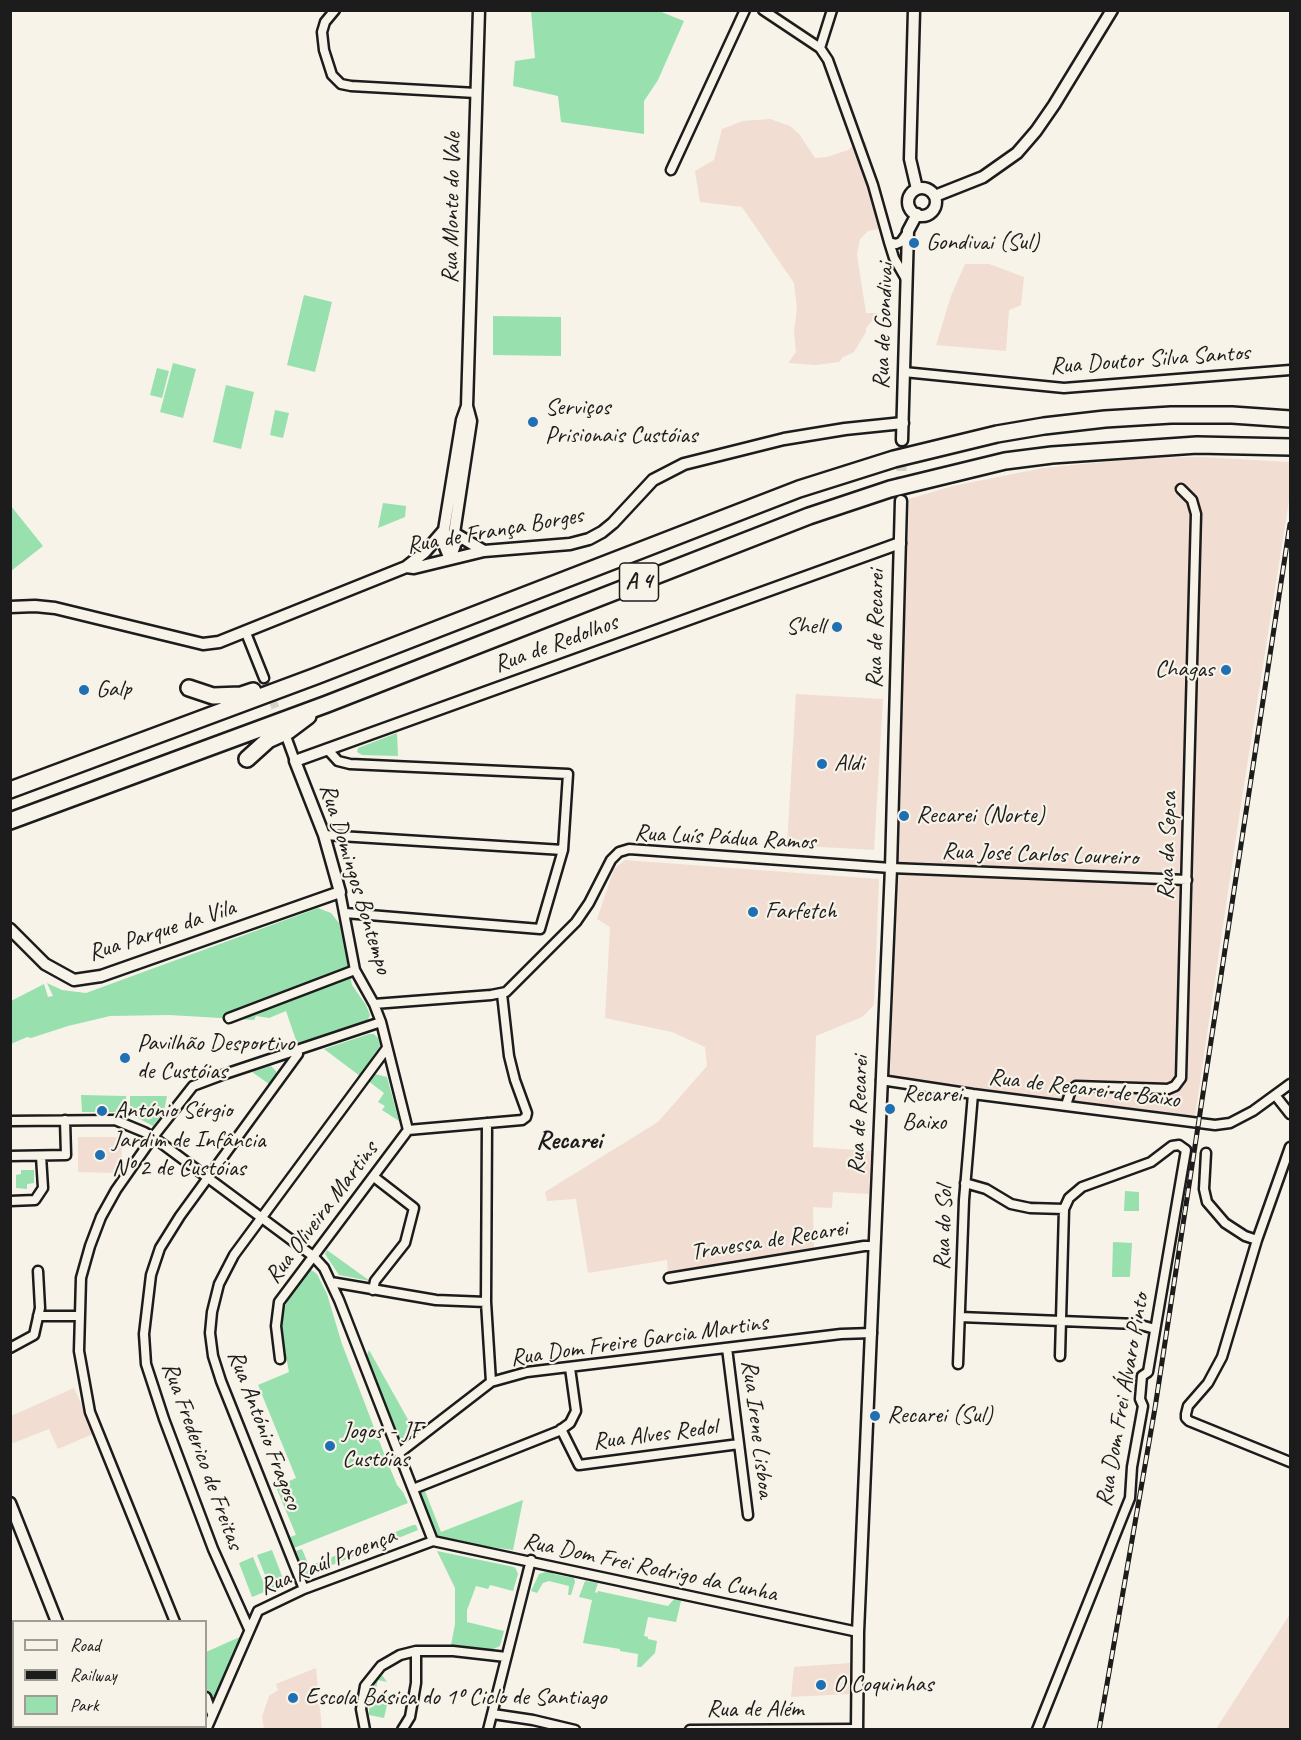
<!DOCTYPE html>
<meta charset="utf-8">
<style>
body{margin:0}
#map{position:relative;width:1301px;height:1740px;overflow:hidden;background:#f7f3e8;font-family:Caveat,sans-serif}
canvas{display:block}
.frame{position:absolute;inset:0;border:12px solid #1c1c1c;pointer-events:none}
.legend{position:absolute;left:12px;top:1620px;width:195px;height:108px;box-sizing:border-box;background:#f7f3e8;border:2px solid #9f9d96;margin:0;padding:8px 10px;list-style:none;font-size:18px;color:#1c1c1c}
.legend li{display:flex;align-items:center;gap:12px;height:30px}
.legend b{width:30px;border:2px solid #9f9d96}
</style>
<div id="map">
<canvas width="1301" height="1740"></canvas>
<div class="frame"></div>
<ul class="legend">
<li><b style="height:8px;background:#f7f3e8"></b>Road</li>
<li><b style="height:8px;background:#1c1c1c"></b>Railway</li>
<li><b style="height:16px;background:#98e0ae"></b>Park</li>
</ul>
</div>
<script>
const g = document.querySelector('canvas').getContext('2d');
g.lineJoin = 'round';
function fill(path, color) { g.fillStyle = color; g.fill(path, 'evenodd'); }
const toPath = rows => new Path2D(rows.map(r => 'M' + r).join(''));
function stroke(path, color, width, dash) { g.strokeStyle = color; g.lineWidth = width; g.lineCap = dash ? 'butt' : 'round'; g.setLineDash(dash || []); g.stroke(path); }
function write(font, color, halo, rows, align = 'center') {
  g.font = font + ' Caveat,sans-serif'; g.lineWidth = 4.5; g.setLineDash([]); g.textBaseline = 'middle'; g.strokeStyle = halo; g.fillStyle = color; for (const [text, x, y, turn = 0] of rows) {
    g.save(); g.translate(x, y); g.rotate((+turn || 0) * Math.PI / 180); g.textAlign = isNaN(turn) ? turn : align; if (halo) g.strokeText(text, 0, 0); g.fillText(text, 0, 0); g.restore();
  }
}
fill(toPath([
 [770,119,790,126,799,134,815,158,827,157,848,150,858,140,866,142,878,194,875,217,879,229,868,231,860,239,857,255,866,313,879,313,866,328,866,332,854,352,843,357,839,362,816,365,788,363,796,352,794,331,797,309,794,283,742,207,700,202,695,171,714,160,722,129,743,121],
 [965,264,989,264,1024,277,1021,305,1009,310,1006,351,936,345,951,296],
 [1200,457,1290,462,1290,494,1239,817,1195,1116,890,1077,909,499,953,486,1043,468,1144,458],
 [796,694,883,699,874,850,787,845],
 [625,860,879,879,874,1005,862,1017,816,1036,813,1147,871,1151,869,1194,833,1192,832,1208,813,1207,814,1251,668,1274,667,1260,588,1273,576,1199,547,1201,545,1192,658,1122,707,1066,705,1047,672,1032,605,1018,610,927,597,919,614,869],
 [78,1137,122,1137,121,1173,78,1172],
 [74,1388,95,1433,58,1449,49,1429,11,1444,11,1416],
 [1290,1614,1290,1729,1216,1729],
 [850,1663,849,1694,791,1697,794,1667],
 [316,1668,322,1729,264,1729,262,1717,269,1696,278,1690,276,1684]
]), '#f1ddd1');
fill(toPath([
 [531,11,659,11,684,21,658,80,644,101,644,134,561,122,558,96,513,86,515,61,535,58],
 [304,295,332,302,315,372,287,365],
 [493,316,561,317,561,356,493,355],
 [173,363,196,369,183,418,160,412],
 [157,368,169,371,162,398,150,395],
 [226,385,254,392,241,449,213,442],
 [275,410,289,413,283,438,270,435],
 [383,503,406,506,405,517,378,528],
 [11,506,43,546,11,571,10,571],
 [397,733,398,756,362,755,357,752,358,748],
 [318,908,331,913,339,923,352,985,366,1005,370,1015,368,1020,363,1022,297,1043,286,1011,269,1018,256,1016,254,1020,169,1015,110,1016,68,1026,31,1038,27,1037,11,1044,11,1001,44,984,48,997,53,996,47,983,62,990,86,993],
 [369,1034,374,1034,378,1038,380,1046,360,1076,324,1049],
 [271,1066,276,1071,276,1075,269,1084,252,1072],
 [375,1074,387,1077,399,1121,382,1110,385,1106,378,1102,384,1093,367,1080],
 [81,1095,126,1096,127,1114,116,1112,82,1112],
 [130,1096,167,1096,164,1111,153,1126,130,1114],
 [21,1170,34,1170,34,1183,27,1184,27,1189,16,1188,16,1175,21,1174],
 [1125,1191,1139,1192,1139,1211,1124,1211],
 [1113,1242,1132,1243,1130,1277,1112,1277],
 [327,1250,370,1281,339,1275,325,1254],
 [310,1269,317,1274,327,1294,342,1344,385,1456,397,1485,403,1492,408,1503,294,1548,290,1537,296,1535,276,1487,296,1478,258,1385,289,1372,281,1330,282,1314,290,1295],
 [369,1350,415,1432,401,1442,367,1355],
 [425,1491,441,1532,523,1500,513,1550,435,1539,417,1495],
 [413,1525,416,1525,418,1530,305,1576,296,1551,302,1549,309,1566],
 [272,1550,285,1584,271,1590,257,1555],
 [437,1551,514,1567,516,1569,518,1574,513,1591,490,1585,488,1589,476,1586,467,1610,467,1622,504,1631,500,1646,491,1650,451,1645,455,1624,455,1588],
 [253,1557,267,1591,252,1597,239,1563],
 [552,1570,553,1574,574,1578,575,1582,571,1595,568,1595,569,1586,549,1581,543,1583,537,1593,531,1591,539,1574],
 [585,1581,598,1583,595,1592,597,1593,598,1591,668,1606,675,1598,681,1601,676,1622,648,1617,644,1636,648,1637,648,1639,657,1641,655,1653,641,1667,637,1667,638,1654,620,1651,620,1649,583,1643,592,1600,579,1597],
 [242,1636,221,1691,210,1699,206,1687,206,1652],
 [382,1675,387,1682,378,1680,373,1701,387,1705,384,1718,369,1715,369,1711,370,1700,374,1691,370,1689]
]), '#98e0ae');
stroke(toPath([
 [264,678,282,725]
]), '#d6d3c9', 8, [8, 4]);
stroke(toPath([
 [901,501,902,440]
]), '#d6d3c9', 10, [10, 5]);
const minor = toPath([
 [335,10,325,22,322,32,324,50,332,75,341,84,351,86,476,93],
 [763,10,820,48,828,60,873,185,889,242,896,244,901,242,908,232],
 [820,48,832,10],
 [671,170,745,10],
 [889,242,894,258,906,279],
 [904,372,1064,388,1290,370],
 [246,633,264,678],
 [287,739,295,761],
 [327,749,338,761,350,764,568,774,563,850,540,929,345,913],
 [324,835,563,850],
 [340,892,355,970,374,1004,381,1022,408,1130,522,1120,526,1117,527,1113,515,1080,509,1056,502,994],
 [374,1004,491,995,506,992,576,922,589,903,611,860,619,852,629,849,891,868,1187,880],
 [229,1018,355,970],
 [881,1080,973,1094,1215,1125,1230,1123,1253,1111,1290,1084],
 [1275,1095,1290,1114],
 [1066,1105,1071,1090,1076,1086,1168,1089,1175,1086,1181,1078,1196,514,1192,500,1181,489],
 [10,1121,115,1120,144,1132,153,1137,313,1256,324,1268,339,1300,433,1541],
 [487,1123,486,1302,491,1382],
 [1290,1147,1257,1240,1222,1357,1208,1383,1188,1406,1186,1414,1186,1418,1189,1421,1290,1462],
 [1206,1153,1204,1189,1207,1202,1225,1223,1245,1236,1257,1240],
 [10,1156,66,1155,65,1120],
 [965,1183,986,1189,1011,1204,1030,1208,1064,1209],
 [10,1201,35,1200,43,1188,41,1156],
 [669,1278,864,1246,875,1246],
 [331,1282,436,1300,486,1302],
 [373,1290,375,1281,405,1243,414,1208,374,1177],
 [38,1316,79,1316],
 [960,1317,1137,1324,1155,1329],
 [10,1348,34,1335,40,1308,38,1271],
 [727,1348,748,1515],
 [280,1359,276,1326,279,1302,408,1130],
 [958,1364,964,1200,973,1094],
 [561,1429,579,1465,739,1444],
 [399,1453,491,1382,527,1372,841,1334,872,1333],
 [413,1489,559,1431,570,1423,576,1411,570,1368],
 [433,1541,858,1632],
 [304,1589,221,1381,213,1356,210,1333,212,1312,219,1284,234,1255,387,1048],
 [175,1622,90,1412,79,1351,81,1278,90,1246,101,1217,116,1190,153,1137,193,1086,225,1074,381,1022],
 [249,1629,213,1549,164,1419,146,1364,144,1334,151,1275,160,1248,180,1216,298,1054,298,1050],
 [10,1670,14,1670],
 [206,1697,212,1714],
 [493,1714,533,1720,575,1730],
 [206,1730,258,1611,304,1589,433,1541],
 [365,1730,361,1709,365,1686,381,1666,400,1655,416,1651,453,1651,506,1657],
 [402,1730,410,1717,416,1683,416,1651],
 [488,1730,531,1560],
 [690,1730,857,1729],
 [1037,1730,1130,1498,1132,1467,1143,1406,1140,1399,1142,1376,1148,1372,1186,1150,1179,1145,1172,1146,1151,1162,1082,1187,1069,1198,1064,1209,1060,1356]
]);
const tertiary = toPath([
 [454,533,484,551],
 [450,559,455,545,454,533,471,421,467,406,479,10],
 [450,559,445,547,444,530,462,420,467,406],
 [406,567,425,552,444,530],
 [10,607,35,606,55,608,203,644,219,642,406,567,414,568,484,551,570,544,589,539,602,532,613,523,653,480,684,464,784,439,845,429,903,423],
 [10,929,45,964,74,980,101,976,340,892,324,835,295,761,900,543],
 [10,1503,57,1622],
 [98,1726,100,1730]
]);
const secondary = toPath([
 [914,10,910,159,917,189],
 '908 202a14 14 0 1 1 28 0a14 14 0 1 1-28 0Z',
 [935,196,983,177,1017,153,1036,131,1054,105,1112,10],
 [902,440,908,231,917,214],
 [857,1730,858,1632,891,868,901,501]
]);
const motorway = toPath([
 [189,688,213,696,241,695,253,691],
 [247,759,268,740,288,731,308,716],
 [10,790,316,676,799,489,894,459,997,434,1044,426,1105,419,1171,415,1232,415,1290,419],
 [10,821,327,704,809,516,890,489,1005,461,1052,455,1197,445,1290,447]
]);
stroke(minor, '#1c1c1c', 13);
stroke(tertiary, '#1c1c1c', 15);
stroke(secondary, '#1c1c1c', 15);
stroke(motorway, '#1c1c1c', 20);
stroke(minor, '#f7f3e8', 8);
stroke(tertiary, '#f7f3e8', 10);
stroke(secondary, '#f7f3e8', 10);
stroke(motorway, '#f7f3e8', 15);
const rail = toPath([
 [1099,1730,1155,1408,1290,524]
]);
stroke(rail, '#1c1c1c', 5);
stroke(rail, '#f7f3e8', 3, [9]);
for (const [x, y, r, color] of [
 [914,243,6,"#1f6fb2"],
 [533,422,6,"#1f6fb2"],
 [837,627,6,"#1f6fb2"],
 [1226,670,6,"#1f6fb2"],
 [84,690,6,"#1f6fb2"],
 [822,764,6,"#1f6fb2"],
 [904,816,6,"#1f6fb2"],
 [753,912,6,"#1f6fb2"],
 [125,1058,6,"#1f6fb2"],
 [890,1109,6,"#1f6fb2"],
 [102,1111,6,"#1f6fb2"],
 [100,1155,6,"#1f6fb2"],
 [875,1416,6,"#1f6fb2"],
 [330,1446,6,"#1f6fb2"],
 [821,1685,6,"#1f6fb2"],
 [293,1698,6,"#1f6fb2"]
]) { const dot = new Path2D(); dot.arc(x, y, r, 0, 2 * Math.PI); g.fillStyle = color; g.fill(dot); stroke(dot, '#f7f3e8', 2); }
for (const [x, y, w] of [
 [639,582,39]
]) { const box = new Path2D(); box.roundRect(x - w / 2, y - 19, w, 38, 4.5); g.fillStyle = '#f7f3e8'; g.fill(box); stroke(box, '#1c1c1c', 1.5); }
write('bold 22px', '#1c1c1c', null, [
 ["A 4",639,582]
]);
write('24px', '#1c1c1c', '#f7f3e8', [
 ["Rua Monte do Vale",452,208,-89],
 ["Rua de Gondivai",884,326,-88],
 ["Rua Doutor Silva Santos",1150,360,-4],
 ["Rua de França Borges",495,531,-10],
 ["Rua de Recarei",876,629,-89],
 ["Rua de Redolhos",556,644,-20],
 ["Rua Luís Pádua Ramos",725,838,3],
 ["Rua da Sepsa",1168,846,-88],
 ["Rua José Carlos Loureiro",1040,855,2],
 ["Rua Domingos Bontempo",355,879,73],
 ["Rua Parque da Vila",162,931,-18],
 ["Rua de Recarei de Baixo",1084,1089,7],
 ["Rua de Recarei",859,1115,-88],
 ["Rua Oliveira Martins",322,1213,-53],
 ["Rua do Sol",944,1228,-88],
 ["Travessa de Recarei",769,1241,-9],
 ["Rua Dom Freire Garcia Martins",639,1341,-8],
 ["Rua Dom Frei Álvaro Pinto",1123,1400,-80],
 ["Rua Irene Lisboa",757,1429,83],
 ["Rua António Fragoso",264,1430,69],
 ["Rua Alves Redol",655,1435,-7],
 ["Rua Frederico de Freitas",202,1456,70],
 ["Rua Raúl Proença",328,1562,-22],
 ["Rua Dom Frei Rodrigo da Cunha",650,1568,12],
 ["Rua de Além",755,1710]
]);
write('24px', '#1c1c1c', '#f7f3e8', [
 ["Gondivai (Sul)",926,243],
 ["Serviços",545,408],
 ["Prisionais Custóias",545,436],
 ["Shell",825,627,"right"],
 ["Chagas",1214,670,"right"],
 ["Galp",96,690],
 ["Aldi",834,764],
 ["Recarei (Norte)",916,816],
 ["Farfetch",765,912],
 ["Pavilhão Desportivo",137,1044],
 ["de Custóias",137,1072],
 ["Recarei",902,1095],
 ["Baixo",902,1123],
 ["António Sérgio",114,1111],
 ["Jardim de Infância",112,1141],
 ["Nº 2 de Custóias",112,1169],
 ["Recarei (Sul)",887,1416],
 ["Jogos - JF",342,1432],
 ["Custóias",342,1460],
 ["O Coquinhas",833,1685],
 ["Escola Básica do 1º Ciclo de Santiago",305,1698]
], 'left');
write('bold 26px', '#1c1c1c', '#f7f3e8', [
 ["Recarei",569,1141]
]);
</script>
